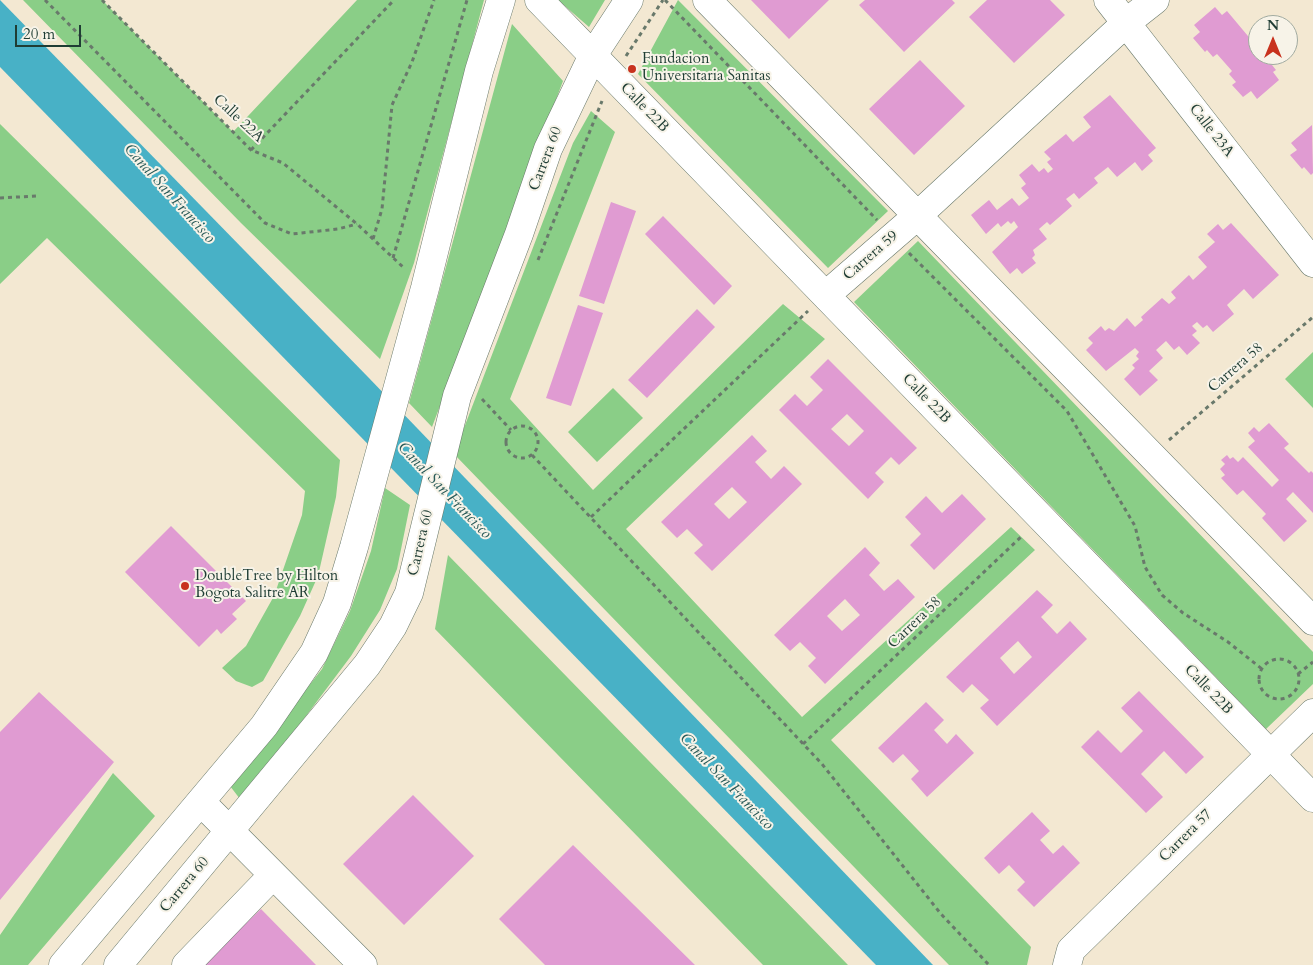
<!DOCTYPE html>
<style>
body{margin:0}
#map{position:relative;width:1313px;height:965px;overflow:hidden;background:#f3e8d2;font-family:Cardo,serif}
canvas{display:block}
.north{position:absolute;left:1248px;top:15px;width:50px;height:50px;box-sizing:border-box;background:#f7f3e8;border:1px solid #a1aaa0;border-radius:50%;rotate:0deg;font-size:14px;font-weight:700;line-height:20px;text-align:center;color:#1f3d34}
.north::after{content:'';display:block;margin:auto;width:18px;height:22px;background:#c8321e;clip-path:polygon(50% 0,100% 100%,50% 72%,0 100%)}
.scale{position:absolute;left:15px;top:25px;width:66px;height:22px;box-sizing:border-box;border:2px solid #1f3d34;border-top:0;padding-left:6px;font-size:15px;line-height:18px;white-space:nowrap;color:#1f3d34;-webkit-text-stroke:4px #f7f3e8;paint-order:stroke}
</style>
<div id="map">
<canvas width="1313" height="965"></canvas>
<div class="north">N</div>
<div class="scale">20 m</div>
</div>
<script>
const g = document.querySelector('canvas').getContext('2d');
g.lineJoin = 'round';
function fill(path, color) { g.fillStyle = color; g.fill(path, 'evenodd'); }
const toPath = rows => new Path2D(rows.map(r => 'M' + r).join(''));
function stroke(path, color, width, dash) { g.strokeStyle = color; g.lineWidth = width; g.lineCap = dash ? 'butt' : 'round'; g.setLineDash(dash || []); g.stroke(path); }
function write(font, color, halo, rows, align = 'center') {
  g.font = font + ' Cardo,serif'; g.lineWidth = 4; g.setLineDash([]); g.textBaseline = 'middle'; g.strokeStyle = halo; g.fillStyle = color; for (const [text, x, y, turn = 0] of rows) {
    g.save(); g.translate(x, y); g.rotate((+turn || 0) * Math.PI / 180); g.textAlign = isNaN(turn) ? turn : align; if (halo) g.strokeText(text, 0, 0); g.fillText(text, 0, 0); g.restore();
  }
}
fill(toPath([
 [23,0,102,0,233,132,357,0,484,0,414,263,380,359,241,223],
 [558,0,605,0,589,27],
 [678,0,888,211,828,268,638,74],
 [512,24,563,81,432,427,409,403],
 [591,111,615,132,510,399,593,490,783,304,825,339,626,529,802,717,1011,527,1035,550,831,740,1031,947,1027,965,949,965,454,454,573,143],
 [0,124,340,460,336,497,318,576,300,616,263,681,252,687,236,681,222,668,246,646,274,596,302,515,305,491,47,238,0,284],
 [918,241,1313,652,1313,684,1266,729,854,302],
 [1313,352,1313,408,1285,379],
 [613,388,643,418,597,462,568,432],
 [385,488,410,505,397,569,380,610,351,656,276,756,240,799,230,786,322,669,350,611,371,551],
 [448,555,848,965,763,965,435,629],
 [113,773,155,816,28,965,0,965,0,935]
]), '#8ace87');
fill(toPath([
 [0,0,368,377,933,965,876,965,0,67]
]), '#48b1c6');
fill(toPath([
 [751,0,829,0,789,39],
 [865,0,952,0,955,3,904,52,859,5],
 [987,0,1050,0,1065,15,1014,63,969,17],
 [1215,7,1222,15,1227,11,1258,48,1258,55,1264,55,1276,70,1273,72,1279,80,1257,99,1251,91,1243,97,1232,85,1236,82,1229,74,1232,71,1217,54,1213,57,1207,50,1205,52,1193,38,1200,32,1194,25],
 [920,60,965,106,914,155,869,109],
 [1110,95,1156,148,1148,155,1153,161,1142,171,1135,162,1117,177,1108,167,1094,178,1098,183,1079,199,1074,193,1066,199,1072,206,1050,225,1047,222,1039,229,1047,239,1033,250,1035,255,1032,258,1036,263,1022,274,1017,268,1010,274,992,252,1018,227,1014,221,1011,224,1008,221,1001,227,998,223,986,234,971,215,989,200,997,210,1012,198,1019,206,1029,198,1021,188,1026,184,1019,175,1032,164,1039,172,1044,168,1048,173,1053,169,1047,162,1051,159,1044,152,1066,134,1073,142,1091,127,1083,117],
 [1312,125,1313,173,1311,175,1304,167,1302,169,1290,155,1297,150,1291,143],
 [611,202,636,211,604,304,579,296],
 [663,216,732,286,714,305,645,234],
 [1231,223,1279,275,1253,299,1244,289,1227,305,1234,314,1213,332,1207,325,1203,328,1197,322,1192,326,1197,331,1192,335,1200,343,1187,355,1179,346,1174,350,1166,341,1156,350,1163,358,1149,371,1158,380,1140,396,1124,379,1135,368,1132,365,1139,359,1136,356,1139,352,1135,348,1106,371,1086,350,1093,343,1088,338,1101,326,1105,331,1109,328,1114,331,1127,318,1135,327,1143,320,1141,317,1162,298,1169,304,1176,298,1171,292,1189,275,1193,280,1207,267,1198,257,1215,242,1207,234,1218,224,1223,230],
 [578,305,603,313,571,406,546,398],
 [697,309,715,327,647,398,628,380],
 [828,359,917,448,899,465,891,457,875,473,884,482,868,499,779,410,795,394,807,406,823,390,810,377],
 [847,414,864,431,849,446,831,429],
 [1269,423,1289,444,1284,448,1309,473,1311,471,1313,473,1313,513,1293,492,1286,499,1307,521,1284,542,1262,518,1266,514,1243,490,1237,495,1221,478,1225,475,1220,469,1225,464,1221,460,1227,455,1230,459,1233,457,1238,462,1243,457,1272,487,1279,480,1248,447,1255,441,1248,433,1254,427,1259,432],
 [752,435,767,451,755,462,771,479,784,466,802,484,712,571,694,553,703,545,687,529,677,538,661,522],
 [732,487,747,502,729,519,714,504],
 [962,494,986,519,934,570,910,545,921,534,905,517,926,496,942,513],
 [171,526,246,601,232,614,237,619,221,634,217,629,199,647,125,572],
 [865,547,880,563,869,575,884,591,898,579,915,597,825,684,808,666,816,658,800,642,790,651,774,635],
 [845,599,860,615,842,631,827,616],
 [1037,590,1053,605,1041,617,1057,634,1070,621,1087,639,997,726,980,708,989,700,972,684,963,693,946,677],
 [1018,641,1032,657,1014,674,1000,658],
 [1139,691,1204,757,1186,774,1164,751,1141,774,1163,797,1146,813,1081,747,1098,730,1121,753,1143,731,1121,708],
 [39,692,114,762,0,900,0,732],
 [926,702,944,720,934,730,947,744,956,734,974,753,927,797,911,779,919,771,903,754,893,763,878,748],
 [413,795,474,856,404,925,343,864],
 [1032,812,1050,831,1040,840,1053,854,1063,845,1080,863,1034,907,1017,890,1025,882,1009,865,999,874,984,858],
 [573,845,695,965,545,965,499,919],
 [261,909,316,965,202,965]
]), '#e09bd2');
const minor = toPath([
 [539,0,1313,798],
 [707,0,1313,621],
 [1108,0,1313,263],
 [826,295,917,216,1127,22,1155,0],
 [201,802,363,965],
 [63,965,264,726,314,653,337,603,354,547,425,288,479,71,501,0],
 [118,965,367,665,393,626,409,593,457,396,519,234,548,149,593,55,629,0],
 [186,965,273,875],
 [1067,965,1071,950,1313,713]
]);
stroke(minor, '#69796b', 29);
stroke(toPath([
 [45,0,265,223,292,234,338,229,357,224],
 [102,0,251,150,283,163,357,224,404,268],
 [665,0,877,220],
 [626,56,663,0],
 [251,150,394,0],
 [0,198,36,196],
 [373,239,382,209,392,105,412,62,434,0],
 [909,253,1067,411,1135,526,1145,567,1162,595,1183,613,1228,642,1262,669],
 [393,258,467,0],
 [538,260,602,101],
 [482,399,511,430],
 '506 442a16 16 0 1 1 32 0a16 16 0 1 1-32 0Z',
 [1169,440,1313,317],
 [532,455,822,764,941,914,989,965],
 [591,517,808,311],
 '1259 679a20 20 0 1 1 40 0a20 20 0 1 1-40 0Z',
 [1298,674,1313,662],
 [803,744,1023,535]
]), '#69796b', 3, [4, 4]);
stroke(minor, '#fff', 28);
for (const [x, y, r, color] of [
 [632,69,5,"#c8321e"],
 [185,586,5,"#c8321e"]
]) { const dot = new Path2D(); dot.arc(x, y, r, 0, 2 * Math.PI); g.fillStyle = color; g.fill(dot); stroke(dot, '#f7f3e8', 2); }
write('15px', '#1f3d34', '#f7f3e8', [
 ["Fundacion",642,60],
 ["Universitaria Sanitas",642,77],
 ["DoubleTree by Hilton",195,577],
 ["Bogota Salitre AR",195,594]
], 'left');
write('15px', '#1f3d34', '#f7f3e8', [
 ["Calle 22B",644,108,46],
 ["Calle 22A",238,119,43],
 ["Calle 23A",1211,131,52],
 ["Carrera 60",546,159,-69],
 ["Carrera 59",871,256,-41],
 ["Carrera 58",1236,368,-41],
 ["Calle 22B",926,399,46],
 ["Carrera 60",421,543,-77],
 ["Carrera 58",915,623,-44],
 ["Calle 22B",1208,690,46],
 ["Carrera 57",1186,836,-45],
 ["Carrera 60",185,885,-50]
]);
write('italic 16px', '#295a58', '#f7f3e8', [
 ["Canal San Francisco",169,194,48],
 ["Canal San Francisco",444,491,46],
 ["Canal San Francisco",726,782,46]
]);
</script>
